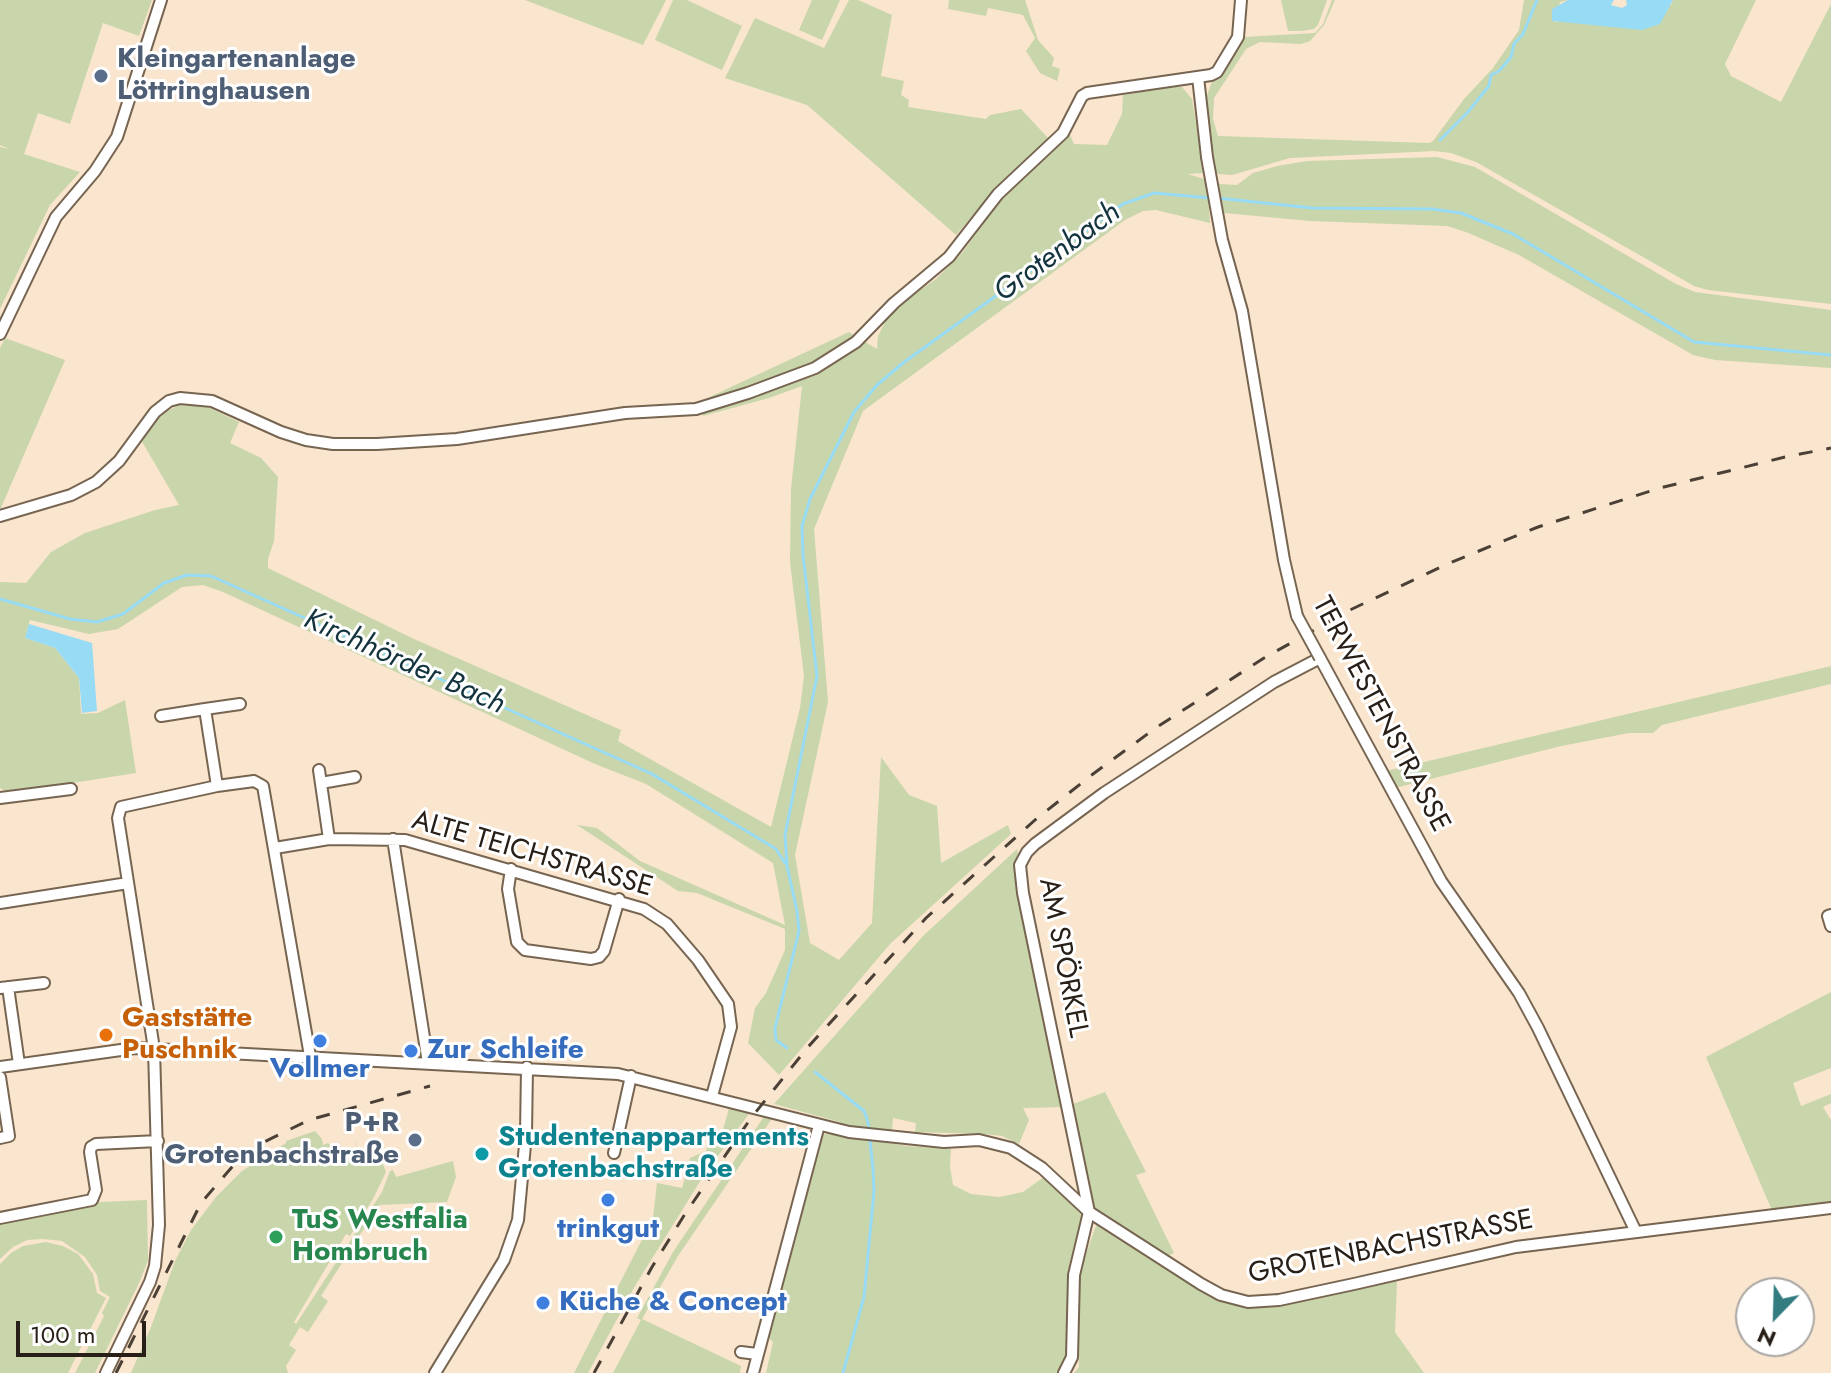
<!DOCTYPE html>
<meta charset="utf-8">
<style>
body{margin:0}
#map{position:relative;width:1831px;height:1373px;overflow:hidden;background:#fae5ce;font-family:Jost,sans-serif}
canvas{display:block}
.north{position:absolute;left:1735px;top:1277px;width:80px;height:80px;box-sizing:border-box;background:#fff;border:2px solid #a9a6a3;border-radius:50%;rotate:203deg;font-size:22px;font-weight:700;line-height:32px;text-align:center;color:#282018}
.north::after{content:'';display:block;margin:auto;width:28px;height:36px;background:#337c80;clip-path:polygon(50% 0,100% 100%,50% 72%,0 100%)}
.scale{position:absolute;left:16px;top:1321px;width:130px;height:36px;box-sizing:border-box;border:4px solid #282018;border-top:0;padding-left:10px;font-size:24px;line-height:28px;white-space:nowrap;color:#282018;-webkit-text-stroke:6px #fff;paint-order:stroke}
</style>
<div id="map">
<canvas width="1831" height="1373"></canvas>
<div class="north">N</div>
<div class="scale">100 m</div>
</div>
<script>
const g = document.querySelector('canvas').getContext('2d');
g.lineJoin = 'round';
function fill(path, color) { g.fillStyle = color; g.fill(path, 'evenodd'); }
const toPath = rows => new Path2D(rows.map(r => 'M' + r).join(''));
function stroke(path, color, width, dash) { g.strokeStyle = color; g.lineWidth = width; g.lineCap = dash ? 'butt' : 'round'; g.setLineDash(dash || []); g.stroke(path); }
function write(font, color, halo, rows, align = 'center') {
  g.font = font + ' Jost,sans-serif'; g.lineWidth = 6; g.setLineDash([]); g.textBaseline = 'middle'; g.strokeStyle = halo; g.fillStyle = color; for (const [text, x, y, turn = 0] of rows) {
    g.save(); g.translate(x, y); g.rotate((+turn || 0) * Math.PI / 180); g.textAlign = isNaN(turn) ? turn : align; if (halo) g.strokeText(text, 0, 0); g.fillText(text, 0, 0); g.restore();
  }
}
fill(toPath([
 [0,0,152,0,139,36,103,23,70,124,38,113,24,154,80,172,50,205,0,309,0,147,9,149,0,145],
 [525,0,666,0,643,45],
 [673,0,687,0,742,26,722,70,655,40],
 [812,0,840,0,822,40,799,30],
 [849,0,858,0,892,15,881,76,904,81,901,95,909,100,908,107,986,119,990,115,1021,109,1048,138,1000,183,956,235,807,105,725,78,755,18,824,48],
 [949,0,1025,0,1038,40,1054,58,1052,66,1060,69,1057,81,1040,73,1026,51,1035,38,1023,15,988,8,986,16,948,9],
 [1281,0,1327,0,1318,25,1314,29,1302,31,1288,31],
 [1332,0,1335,0,1324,25,1310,41,1301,44,1260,42,1246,49,1214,98,1213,119,1218,136,1429,143,1433,141,1464,99,1493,68,1519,30,1524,0,1568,0,1560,2,1554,22,1671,5,1673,0,1756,0,1725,64,1731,76,1781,102,1831,4,1831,304,1708,290,1694,286,1476,162,1451,153,1434,151,1290,158,1232,175,1218,174,1214,168,1204,104,1211,84,1229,63,1244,37,1315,33,1323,24],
 [1167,87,1182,87,1192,99,1204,173,1188,174,1207,180,1210,223,1156,210,1143,211,1125,220,863,411,814,529,828,702,795,855,810,943,839,960,872,923,881,757,909,795,937,806,941,863,1008,825,1011,834,890,944,779,1075,748,1043,755,1008,766,993,785,950,785,929,697,893,678,891,577,825,597,828,640,861,785,925,773,863,646,784,595,764,223,592,203,585,182,587,118,629,89,634,30,620,25,638,55,648,79,678,81,714,98,713,125,700,136,773,8,793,0,788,0,582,26,583,51,552,85,533,155,510,179,505,141,440,153,423,165,412,181,404,199,403,239,422,230,443,261,458,278,477,274,541,268,559,268,568,414,639,621,730,618,741,771,827,800,708,804,676,790,562,791,489,802,386,769,398,703,416,701,401,849,332,877,349,878,336,887,318,906,300,936,279,962,253,999,202,1070,135,1074,144,1107,145,1122,114,1123,95],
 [1437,157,1475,167,1676,284,1695,292,1831,310,1831,368,1715,360,1693,355,1519,255,1466,232,1447,226,1310,221,1224,213,1219,184,1237,185,1253,173,1277,166,1307,161],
 [5,338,65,360,0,510,0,348],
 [1831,666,1831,684,1662,725,1653,733,1629,733,1561,746,1395,788,1386,771],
 [1017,849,1064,1107,1023,1108,1029,1120,1019,1144,1002,1136,985,1134,915,1132,916,1123,893,1118,892,1132,843,1125,840,1122,774,1104,923,936],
 [1831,992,1831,1068,1793,1083,1801,1106,1831,1094,1831,1103,1823,1107,1831,1120,1831,1208,1774,1215,1706,1057],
 [1105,1092,1146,1172,1136,1175,1174,1253,1168,1256,1095,1208,1073,1104],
 [730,1105,751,1111,704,1175,635,1286,588,1373,574,1373,653,1218,657,1183,682,1188,690,1158,706,1151,711,1131,722,1133],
 [765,1115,773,1117,678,1256,642,1319,741,1366,740,1373,613,1373,641,1320,637,1318,673,1252],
 [315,1131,322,1139,323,1145,328,1143,331,1146,336,1164,359,1159,355,1139,360,1157,363,1157,365,1163,377,1160,376,1154,379,1154,386,1172,373,1199,350,1236,346,1234,294,1322,296,1324,382,1192,390,1171,393,1170,396,1177,453,1161,456,1177,447,1202,379,1205,321,1296,328,1301,308,1332,300,1327,289,1345,296,1350,286,1366,288,1373,131,1373,151,1327,175,1261,191,1230,216,1197,242,1171,286,1143,286,1141],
 [830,1133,907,1146,951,1149,950,1167,953,1185,971,1194,999,1197,1023,1192,1044,1177,1084,1217,1071,1259,1068,1303,1069,1352,1058,1373,766,1373,773,1342,768,1337,818,1136],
 [147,1200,148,1260,140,1281,95,1373,75,1373,104,1316,102,1313,110,1297,100,1291,97,1275,85,1257,62,1241,43,1239,27,1240,13,1247,0,1259,0,1221,101,1202],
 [1097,1223,1216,1297,1248,1307,1397,1281,1395,1332,1424,1373,1074,1373,1079,1367,1077,1306,1082,1265],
 [46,1242,63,1246,78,1254,93,1274,97,1293,106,1298,68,1373,0,1373,0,1264,11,1253,23,1246]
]), '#c9d6ab');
fill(toPath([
 [1568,0,1614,0,1611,5,1622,8,1627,5,1626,0,1673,0,1660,24,1642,30,1552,21,1552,9],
 [29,624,92,643,97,711,82,713,79,678,55,648,25,638]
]), '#98dbf5');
stroke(toPath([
 [1440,140,1467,113,1489,86,1491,75,1499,71,1511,57,1514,44,1523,34,1537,0],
 [1217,198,1312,208,1432,209,1461,213,1513,234,1694,342,1831,355],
 [0,599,70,619,97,622,123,614,164,583,187,575,211,576,652,774,776,849,785,863],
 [787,1048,776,1040,775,1028,799,931,797,911,787,866,785,835,817,676,803,555,802,526,810,499,854,412,877,385,903,363,1123,204,1154,193,1210,198],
 [815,1072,864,1111,868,1122,873,1169,874,1191,864,1297,843,1373]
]), '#98dbf5', 3);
const minor = toPath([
 [1198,77,1207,157,1222,240,1242,311,1284,560,1297,616],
 [0,334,56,217,95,171,117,137,161,0],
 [0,516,71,495,96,482,119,461,155,412,169,401,180,398,212,401,281,432,306,440,333,444,377,444,457,439,625,413,696,409,748,393,815,368,856,342,894,303,949,257,998,194,1063,133,1082,96,1087,93,1211,75,1217,72,1238,37,1241,0],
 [205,709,240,704],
 [161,716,205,709,217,786],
 [319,770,329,839],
 [321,783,355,777],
 [0,798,71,789],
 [393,839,428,1063],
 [275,848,329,839,405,840,644,909,667,924,698,960,728,1004,731,1027,712,1096],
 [511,869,508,889,517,942,525,950,591,959,599,957,604,951,619,899],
 [0,903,128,883],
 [1831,915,1828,916,1831,926],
 [8,987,19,1064],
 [0,988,44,983],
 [0,1067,135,1048,618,1074,849,1132,944,1142,979,1140,1011,1148,1042,1168,1089,1212,1201,1284,1221,1295,1248,1302,1279,1300,1354,1284,1516,1247,1831,1208],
 [0,1077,9,1136,0,1138],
 [614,1153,631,1076],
 [0,1218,92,1200,96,1190,90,1152,91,1147,96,1144,158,1141],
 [741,1352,757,1354],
 [106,1373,150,1282,155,1266,159,1225,154,1049,118,818,121,807,217,786,254,781,263,786,310,1056],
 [435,1373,504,1260,518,1220,526,1134,527,1067],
 [753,1373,819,1125],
 [1064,1373,1072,1357,1074,1275,1089,1212,1023,893,1020,865,1027,852,1035,844,1104,793,1274,682,1320,658,1441,881,1519,993,1538,1028,1636,1232]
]);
stroke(minor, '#776551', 14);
stroke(minor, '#fff', 10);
stroke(toPath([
 [116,1373,201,1203,238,1160,264,1142,309,1120,430,1086],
 [594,1373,652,1267,685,1214,751,1118,808,1047,926,918,1035,820,1093,774,1157,727,1264,658,1350,610,1447,564,1538,527,1660,488,1785,457,1831,448]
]), '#4b4036', 3, [14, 14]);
const minorBridge = toPath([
 [1297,616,1320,658]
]);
stroke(minorBridge, '#776551', 14, []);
stroke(minorBridge, '#fff', 10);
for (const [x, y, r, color] of [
 [101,76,8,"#5c6f8a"],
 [106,1035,8,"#e8710a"],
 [320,1041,8,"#3f7fe0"],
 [411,1051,8,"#3f7fe0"],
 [415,1140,8,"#5c6f8a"],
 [482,1154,8,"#0f9aa8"],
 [608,1200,8,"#3f7fe0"],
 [276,1237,8,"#2e9e5b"],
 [543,1303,8,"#3f7fe0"]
]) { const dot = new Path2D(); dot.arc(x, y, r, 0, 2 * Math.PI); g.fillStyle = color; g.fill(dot); stroke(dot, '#fff', 3); }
write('bold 28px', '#4e5e75', '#fff', [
 ["Kleingartenanlage",117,60],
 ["Löttringhausen",117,92],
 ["P+R",399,1124,"right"],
 ["Grotenbachstraße",399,1156,"right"]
], 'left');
write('28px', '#282018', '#fff', [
 ["TERWESTENSTRASSE",1380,715,62],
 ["ALTE TEICHSTRASSE",532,855,16],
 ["AM SPÖRKEL",1062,958,79],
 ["GROTENBACHSTRASSE",1391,1248,-11]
]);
write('bold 28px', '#c56008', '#fff', [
 ["Gaststätte",122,1019],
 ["Puschnik",122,1051]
], 'left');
write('bold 28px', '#366cbe', '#fff', [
 ["Zur Schleife",427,1051],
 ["Vollmer",320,1070,"center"],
 ["trinkgut",608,1230,"center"],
 ["Küche & Concept",559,1303]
], 'left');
write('bold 28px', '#0d838f', '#fff', [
 ["Studentenappartements",498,1138],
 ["Grotenbachstraße",498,1170]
], 'left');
write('bold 28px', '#27864d', '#fff', [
 ["TuS Westfalia",292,1221],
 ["Hombruch",292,1253]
], 'left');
write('italic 30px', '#13333e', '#fff', [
 ["Grotenbach",1058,253,-36],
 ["Kirchhörder Bach",404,663,24]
]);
</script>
